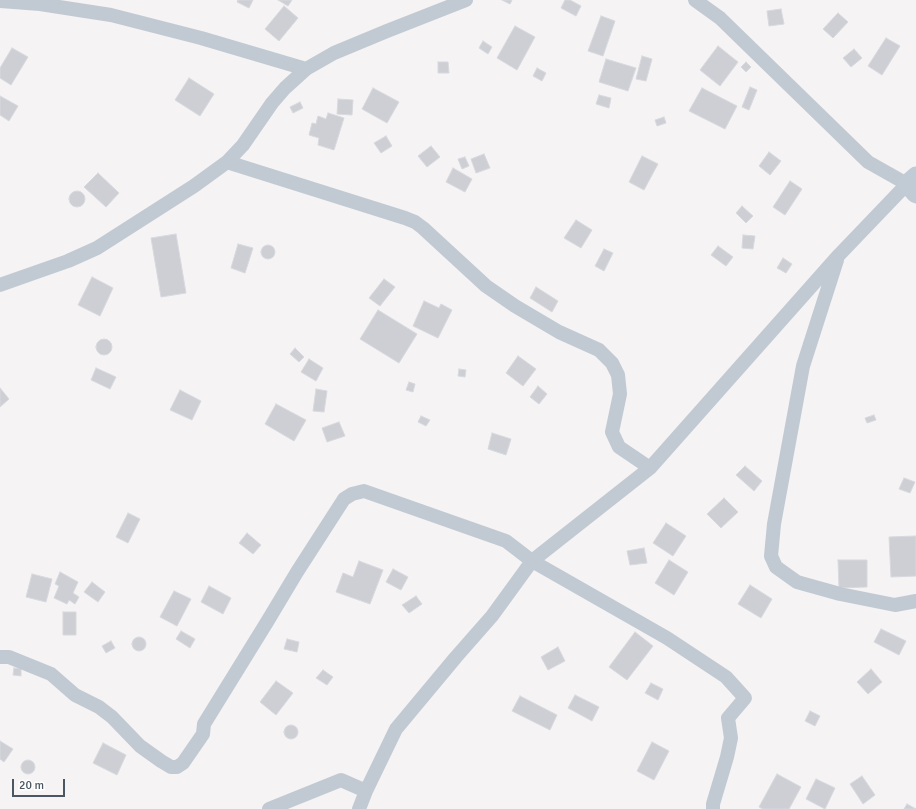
<!DOCTYPE html>
<style>
body{margin:0}
#map{position:relative;width:916px;height:809px;overflow:hidden;background:#f5f3f3;font-family:Signika,sans-serif}
canvas{display:block}
.scale{position:absolute;left:12px;top:779px;width:53px;height:18px;box-sizing:border-box;border:2px solid #4a5661;border-top:0;padding-left:5px;font-size:12px;line-height:14px;white-space:nowrap;color:#4a5661;-webkit-text-stroke:3px #fff;paint-order:stroke}
</style>
<div id="map">
<canvas width="916" height="809"></canvas>
<div class="scale">20 m</div>
</div>
<script>
const g = document.querySelector('canvas').getContext('2d');
g.lineJoin = 'round';
function fill(path, color) { g.fillStyle = color; g.fill(path, 'evenodd'); }
const toPath = rows => new Path2D(rows.map(r => 'M' + r).join(''));
function stroke(path, color, width, dash) { g.strokeStyle = color; g.lineWidth = width; g.lineCap = dash ? 'butt' : 'round'; g.setLineDash(dash || []); g.stroke(path); }
const building = toPath([
 [238,0,253,0,249,8,237,2,238,0],
 [278,0,292,0,288,6,278,0],
 [502,0,512,0,510,4,502,0],
 [565,0,570,0,581,6,576,16,561,8,565,0],
 [284,6,298,18,279,41,265,29,284,6],
 [781,9,784,24,769,26,767,11,781,9],
 [838,13,848,22,833,38,823,29,838,13],
 [601,16,615,21,603,56,588,51,601,16],
 [515,26,535,37,517,70,497,58,515,26],
 [886,38,900,46,882,75,868,66,886,38],
 [483,41,492,47,488,54,479,48,483,41],
 [718,46,738,62,720,86,700,70,718,46],
 [12,48,28,57,11,85,0,78,0,68,12,48],
 [854,49,862,58,851,67,843,58,854,49],
 [642,56,652,59,646,81,636,79,642,56],
 [606,59,636,68,628,91,599,82,606,59],
 [438,62,448,62,449,73,438,73,438,62],
 [746,62,751,67,746,72,741,67,746,62],
 [537,68,546,73,542,81,533,76,537,68],
 [189,78,214,94,200,116,175,100,189,78],
 [750,87,757,90,749,110,742,107,750,87],
 [373,88,399,102,387,123,362,109,373,88],
 [702,88,737,106,725,129,689,111,702,88],
 [599,95,611,98,609,108,596,104,599,95],
 [0,96,18,106,9,121,0,115,0,96],
 [338,99,353,100,352,115,337,114,338,99],
 [300,102,303,108,293,113,290,107,300,102],
 [328,113,344,118,334,150,318,145,319,138,309,135,312,123,316,124,318,116,326,119,328,113],
 [664,117,666,123,657,126,655,120,664,117],
 [386,136,392,146,381,153,374,143,386,136],
 [431,146,440,157,427,167,418,156,431,146],
 [769,152,781,161,770,175,759,166,769,152],
 [484,154,490,168,476,173,471,159,484,154],
 [642,156,658,164,644,190,629,182,642,156],
 [465,157,469,166,462,169,458,159,465,157],
 [453,168,472,179,465,192,446,182,453,168],
 [98,173,119,193,106,207,84,187,98,173],
 [790,181,802,189,785,215,773,207,790,181],
 '69 199a8 8 0 1 1 16 0a8 8 0 1 1-16 0Z',
 [742,206,753,216,746,223,736,213,742,206],
 [576,220,592,230,581,248,564,238,576,220],
 [176,234,186,293,161,297,151,238,176,234],
 [743,235,755,236,753,249,742,248,743,235],
 [238,244,253,248,245,273,231,268,238,244],
 '261 252a7 7 0 1 1 14 0a7 7 0 1 1-14 0Z',
 [718,246,733,257,726,266,711,255,718,246],
 [604,249,613,253,604,271,595,266,604,249],
 [783,258,792,264,786,273,777,268,783,258],
 [92,277,113,288,100,316,78,305,92,277],
 [384,279,395,287,380,306,369,298,384,279],
 [536,287,558,301,552,312,530,298,536,287],
 [424,301,439,308,441,304,452,310,438,338,413,326,424,301],
 [378,310,417,334,399,363,360,339,378,310],
 '96 347a8 8 0 1 1 16 0a8 8 0 1 1-16 0Z',
 [295,348,304,357,299,362,290,354,295,348],
 [518,356,536,369,523,386,506,373,518,356],
 [309,359,323,368,316,381,301,372,309,359],
 [96,368,116,377,110,389,91,380,96,368],
 [459,369,466,370,465,377,458,376,459,369],
 [409,382,415,384,413,392,406,390,409,382],
 [538,386,547,394,539,404,530,397,538,386],
 [0,388,9,399,0,407,0,388],
 [316,389,327,391,324,412,313,411,316,389],
 [180,390,201,401,192,420,170,410,180,390],
 [276,404,306,420,294,441,265,424,276,404],
 [874,415,876,420,867,423,865,418,874,415],
 [421,416,430,420,426,426,418,422,421,416],
 [339,422,345,436,327,442,322,428,339,422],
 [492,433,511,439,506,455,488,449,492,433],
 [745,466,762,481,754,491,736,475,745,466],
 [904,478,915,482,910,493,899,489,904,478],
 [724,498,738,512,721,528,707,514,724,498],
 [128,513,140,519,128,543,116,537,128,513],
 [666,523,686,536,673,556,653,543,666,523],
 [247,533,261,545,253,554,239,543,247,533],
 [916,536,916,576,891,577,889,537,916,536],
 [644,548,647,563,630,565,627,551,644,548],
 [669,560,688,572,674,595,655,583,669,560],
 [838,560,867,560,867,587,839,588,838,560],
 [359,561,383,570,370,604,336,592,343,573,353,577,359,561],
 [393,569,408,577,401,590,386,582,393,569],
 [60,572,78,582,73,593,79,597,75,604,69,600,67,604,54,598,59,586,55,584,60,572],
 [32,574,52,579,46,602,26,597,32,574],
 [92,582,105,592,98,602,84,592,92,582],
 [750,585,772,599,761,618,738,604,750,585],
 [209,586,231,598,223,614,201,602,209,586],
 [174,591,191,599,177,626,160,617,174,591],
 [416,596,422,604,409,613,402,605,416,596],
 [63,612,76,612,76,635,63,635,63,612],
 [881,629,906,641,899,655,874,642,881,629],
 [181,631,195,639,190,648,176,639,181,631],
 [635,632,653,646,627,680,609,667,635,632],
 '132 644a7 7 0 1 1 14 0a7 7 0 1 1-14 0Z',
 [287,639,299,642,297,652,284,649,287,639],
 [111,641,115,648,106,653,102,646,111,641],
 [558,647,565,661,548,670,541,657,558,647],
 [14,668,21,669,21,676,13,675,14,668],
 [871,669,882,682,868,694,857,682,871,669],
 [323,670,333,677,327,685,316,678,323,670],
 [276,681,293,693,276,715,260,702,276,681],
 [651,683,663,689,658,700,645,693,651,683],
 [575,695,599,707,592,721,568,708,575,695],
 [520,696,557,715,550,730,512,711,520,696],
 [810,711,820,716,815,726,805,721,810,711],
 '284 732a7 7 0 1 1 14 0a7 7 0 1 1-14 0Z',
 [0,741,13,749,4,762,0,759,0,741],
 [652,742,669,751,654,780,637,771,652,742],
 [103,743,126,755,117,775,93,763,103,743],
 '21 767a7 7 0 1 1 14 0a7 7 0 1 1-14 0Z',
 [777,774,801,787,789,809,763,809,759,807,777,774],
 [862,776,875,795,863,804,850,784,862,776],
 [816,779,835,788,825,809,806,799,816,779],
 [907,804,916,809,904,809,907,804]
]);
fill(building, '#cdcfd5');
stroke(building, '#d7d9de', 1);
stroke(toPath([
 [0,1,40,4,111,15,201,38,306,69],
 [227,162,405,218,415,222,423,228,486,286,515,306,559,332,599,350,612,363,618,375,620,394,612,432,619,447,650,468],
 [837,260,803,366,774,524,771,556,776,567,797,582,840,594,895,605,916,601],
 [0,285,68,261,97,248,194,186,227,162,243,145,272,103,285,88,306,69,334,53,387,31,466,0],
 [0,657,9,657,51,674,75,695,99,707,112,717,140,746,161,761,171,767,177,767,183,763,203,734,204,724,267,622,297,572,344,499,352,494,364,491,506,541,532,561,667,638,726,677,745,698,728,718,731,738,727,757,713,804,713,809],
 [269,809,341,780,366,791],
 [359,809,366,791,396,729,456,657,492,616,532,561,650,468,839,255,907,184,868,162,720,18,695,0]
]), '#c1cad2', 14);
stroke(toPath([
 [916,176,907,184,916,194]
]), '#c1cbd6', 19);
</script>
